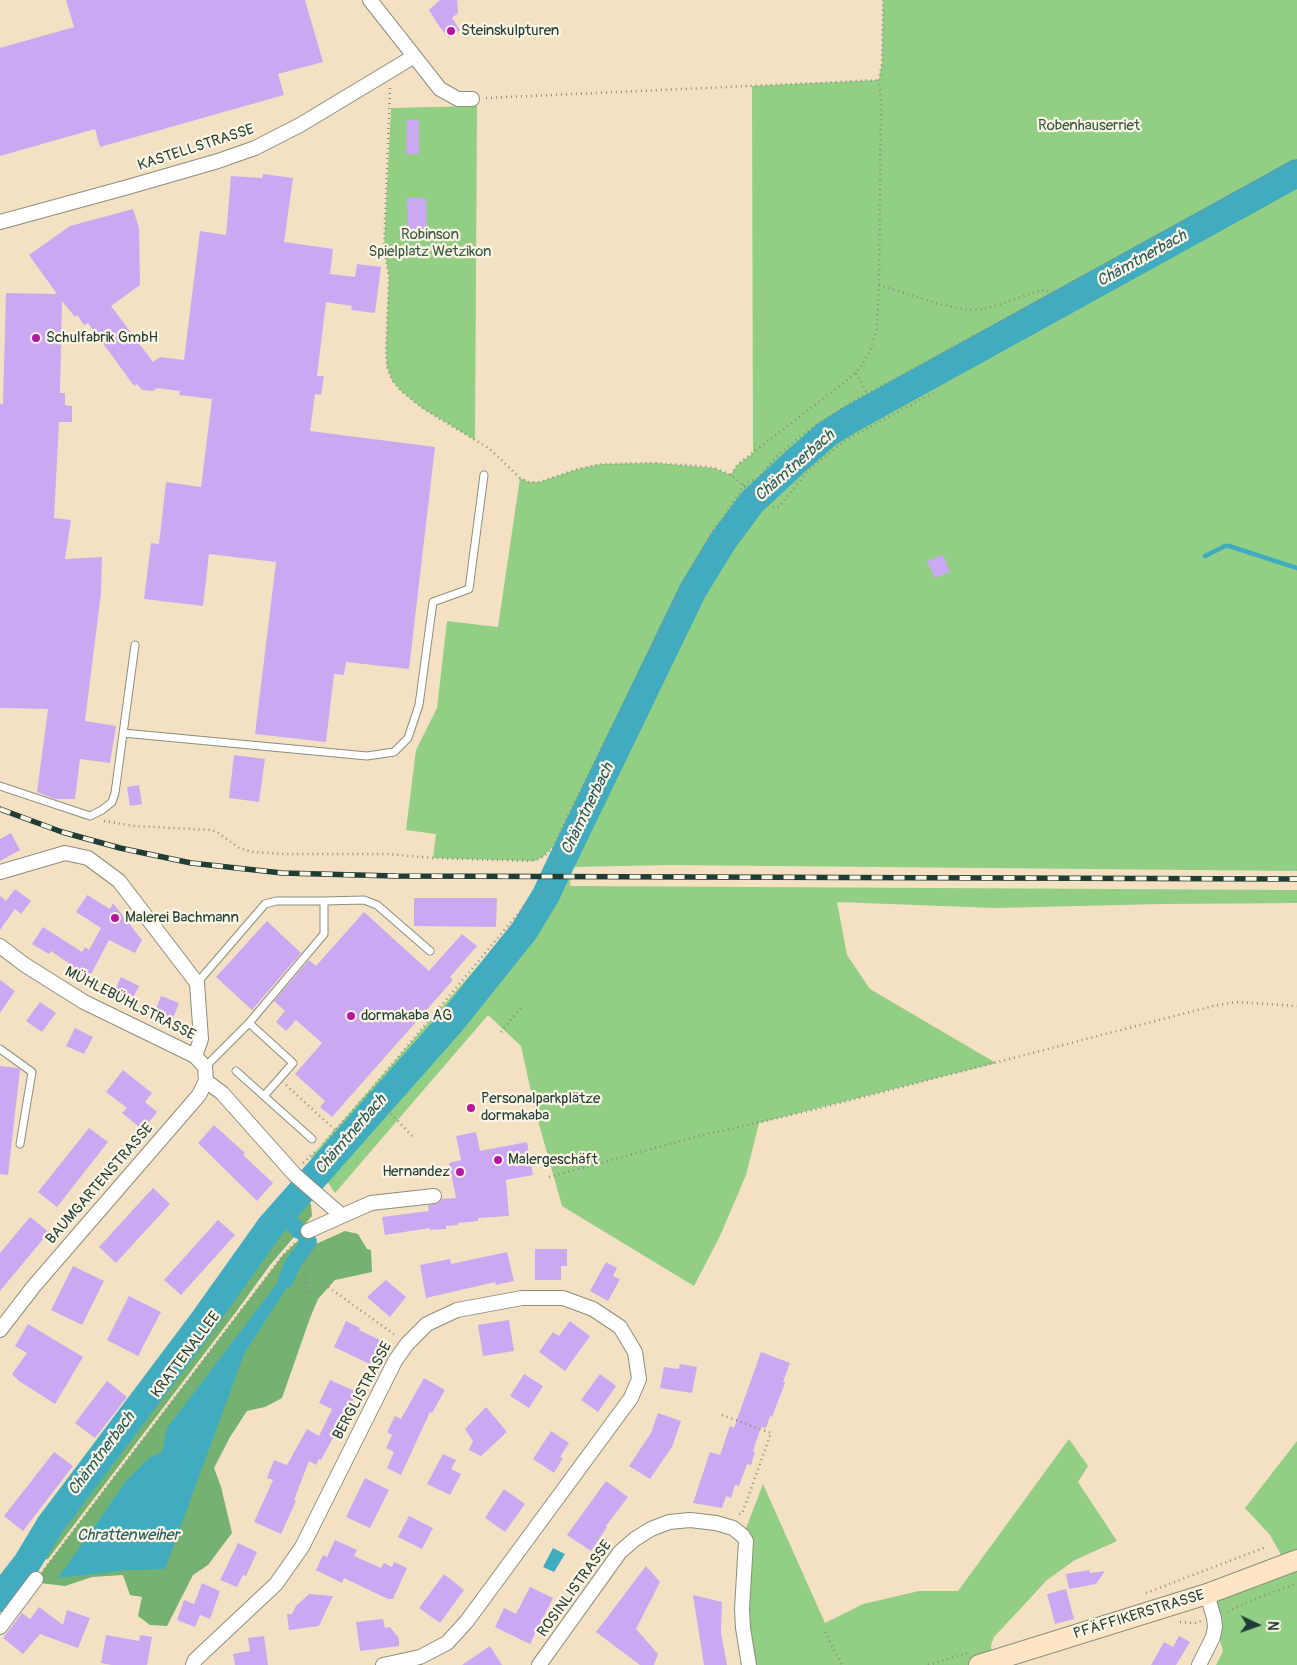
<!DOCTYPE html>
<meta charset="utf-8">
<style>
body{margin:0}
#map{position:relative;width:1297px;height:1665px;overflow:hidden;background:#f4e1c4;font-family:Pangolin,sans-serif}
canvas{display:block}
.north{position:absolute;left:1232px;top:1600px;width:50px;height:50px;-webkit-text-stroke:4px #fcf5e5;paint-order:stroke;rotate:93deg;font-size:14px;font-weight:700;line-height:20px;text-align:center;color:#1f3d34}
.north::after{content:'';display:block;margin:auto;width:18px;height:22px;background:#1f3d34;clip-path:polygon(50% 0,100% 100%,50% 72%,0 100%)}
</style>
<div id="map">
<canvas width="1297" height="1665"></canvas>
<div class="north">N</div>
</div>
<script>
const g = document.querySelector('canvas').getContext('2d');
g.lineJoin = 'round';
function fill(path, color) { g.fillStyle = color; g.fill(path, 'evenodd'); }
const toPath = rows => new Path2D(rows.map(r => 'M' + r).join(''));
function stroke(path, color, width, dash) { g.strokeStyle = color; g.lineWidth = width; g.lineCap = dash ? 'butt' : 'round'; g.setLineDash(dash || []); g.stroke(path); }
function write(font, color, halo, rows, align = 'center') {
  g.font = font + ' Pangolin,sans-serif'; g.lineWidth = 4.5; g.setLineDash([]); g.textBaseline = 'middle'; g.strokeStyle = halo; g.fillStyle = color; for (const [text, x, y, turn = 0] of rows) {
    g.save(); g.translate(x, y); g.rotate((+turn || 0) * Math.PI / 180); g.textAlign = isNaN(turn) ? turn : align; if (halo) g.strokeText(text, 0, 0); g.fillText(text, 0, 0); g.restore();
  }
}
fill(toPath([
 [883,0,1297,0,1297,871,670,865,572,867,570,886,1297,890,1297,903,1162,904,995,908,837,902,847,955,870,989,996,1063,759,1123,746,1175,720,1236,694,1286,562,1206,535,1110,521,1046,488,1015,335,1193,311,1157,545,889,555,865,557,855,554,845,543,857,534,861,433,858,436,834,406,830,416,750,437,708,447,621,498,627,520,478,529,482,540,482,578,469,601,464,656,463,714,468,731,475,737,465,753,453,752,86,879,80,882,62],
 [477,106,475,440,422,408,400,390,392,380,387,367,386,351,389,276,384,248,391,108],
 [1069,1439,1088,1466,1078,1482,1117,1541,1075,1560,1047,1580,994,1637,991,1645,993,1661,979,1665,749,1665,743,1536,763,1484,825,1623,863,1604,919,1591,958,1591],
 [1297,1441,1297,1665,1216,1665,1223,1651,1207,1594,1286,1564,1270,1535,1245,1508]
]), '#92cf84');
fill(toPath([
 [298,1195,311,1204,312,1216,270,1265,236,1312,48,1559,27,1563,50,1525,201,1324,270,1227],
 [308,1231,316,1244,345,1231,358,1234,367,1249,371,1250,372,1272,335,1280,318,1299,310,1318,282,1398,265,1407,247,1411,230,1437,214,1468,221,1487,232,1533,208,1565,193,1575,167,1626,150,1625,138,1616,142,1597,130,1595,123,1575,92,1577,65,1586,40,1583,41,1573,283,1255]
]), '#75b272');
fill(toPath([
 [282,1277,289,1284,244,1354,165,1569,127,1570,58,1578,127,1480,149,1458,162,1452,167,1428],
 [553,1548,565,1554,554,1572,543,1567]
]), '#41acc0');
stroke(toPath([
 [1205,556,1225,546,1229,546,1297,568]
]), '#41acc0', 4.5);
stroke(toPath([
 [283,1213,299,1231],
 [286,1280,293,1263,309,1242,306,1239]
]), '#41acc0', 16);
stroke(toPath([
 [0,1598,27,1563,50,1525,201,1324,270,1227,452,1021,524,931,546,895,557,871,693,590,723,541,752,502,796,461,827,434,851,419,1297,173]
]), '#41acc0', 28);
fill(toPath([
 [66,0,305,0,323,62,278,74,284,95,100,147,95,129,0,156,0,48,74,27],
 [440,0,457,0,458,13,452,18,460,30,449,38,439,26,429,10],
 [407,120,419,120,419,154,406,154],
 [263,174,293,178,284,242,333,249,330,274,355,277,357,264,381,267,375,313,351,310,352,306,326,302,317,376,324,376,321,395,315,394,310,431,435,447,409,669,346,662,344,675,334,674,326,742,255,734,276,562,209,554,203,606,144,599,151,543,159,544,166,482,201,487,212,399,179,395,180,391,157,388,153,391,142,390,137,384,134,386,88,323,84,325,77,315,75,317,62,301,60,393,65,393,65,405,72,406,72,422,59,422,54,518,71,520,65,559,102,557,101,593,85,721,116,726,110,763,80,759,75,799,55,799,50,797,37,792,48,709,0,708,0,404,3,404,6,293,57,294,29,255,70,226,133,209,139,228,140,285,111,306,153,362,160,357,184,360,200,231,226,235,231,176,262,178],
 [407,198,426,198,427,232,408,232],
 [943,555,950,572,935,578,927,561],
 [234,755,265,759,259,802,229,798],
 [139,785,142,804,130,806,127,787],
 [11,833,20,850,0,861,0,839],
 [15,889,31,901,21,914,15,909,0,930,0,896,6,901],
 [87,895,110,909,113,903,142,940,135,953,109,940,88,980,72,971,74,967,51,951,49,954,32,944,43,927,82,952,85,947,89,950,101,928,76,912],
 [414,898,497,898,496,927,414,926],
 [364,912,429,971,462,934,477,946,450,977,453,980,332,1117,320,1107,325,1101,295,1074,322,1043,296,1020,286,1031,276,1022,285,1011,274,1001,309,960,316,966],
 [267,921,301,953,252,1010,216,977],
 [121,977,139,986,130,1003,113,995],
 [0,980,15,991,0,1013],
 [161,996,179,1003,172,1021,154,1014],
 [40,1002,56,1013,42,1032,26,1021],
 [75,1028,93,1037,84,1054,66,1046],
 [0,1066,18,1068,20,1070,8,1175,0,1174],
 [123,1070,152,1093,145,1102,157,1112,143,1130,122,1113,127,1108,106,1092],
 [214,1125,245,1153,243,1155,273,1183,257,1201,198,1143],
 [89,1128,108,1142,57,1207,38,1192],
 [476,1132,480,1151,527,1142,533,1175,506,1180,509,1216,478,1218,478,1221,458,1223,458,1225,446,1226,446,1229,430,1230,430,1228,385,1235,382,1217,429,1211,428,1205,439,1203,442,1199,456,1198,449,1163,461,1160,456,1136],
 [153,1188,170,1204,116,1263,99,1247],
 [30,1217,49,1232,0,1291,0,1253],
 [218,1220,235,1235,181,1295,164,1280],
 [535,1249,567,1249,567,1266,561,1266,561,1280,535,1280],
 [507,1252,514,1281,496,1285,495,1282,426,1298,420,1265,450,1259,451,1264],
 [606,1262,617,1268,613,1276,620,1279,608,1301,590,1291],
 [73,1266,104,1281,82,1325,51,1310],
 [386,1280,406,1297,390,1317,367,1297],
 [129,1296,161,1312,138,1356,107,1340],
 [509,1320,514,1351,483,1356,478,1325],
 [346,1321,360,1328,359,1330,382,1341,370,1364,334,1347],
 [570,1321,590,1336,565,1371,539,1352,553,1332,559,1336],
 [28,1324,83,1357,55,1404,19,1381,12,1374,27,1353,15,1346],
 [761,1352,790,1363,783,1382,785,1383,772,1417,770,1416,766,1428,761,1427,753,1451,755,1452,751,1465,747,1464,739,1486,735,1485,731,1498,726,1496,722,1508,693,1503,710,1452,720,1455,730,1426,734,1428],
 [680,1364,697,1367,692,1393,660,1388,664,1367,679,1369],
 [524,1374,543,1386,529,1408,510,1396],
 [600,1374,616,1386,598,1412,581,1400],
 [424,1378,445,1390,432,1413,430,1412,401,1475,387,1468,394,1452,386,1448,392,1435,387,1432,395,1416,401,1419],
 [330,1380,357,1392,341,1426,340,1425,321,1460,319,1459,316,1465,309,1461,294,1500,296,1501,281,1534,254,1522,273,1480,267,1478,274,1460,287,1465,307,1429,319,1436,332,1409,319,1403],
 [107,1381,127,1397,95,1438,75,1423],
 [486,1407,507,1432,481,1456,469,1450,473,1441,465,1429],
 [658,1413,681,1421,672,1447,650,1479,629,1466,651,1433],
 [551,1431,569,1443,560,1457,563,1458,554,1473,533,1459],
 [54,1452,73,1466,23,1531,4,1516],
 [443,1454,456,1460,451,1469,461,1474,450,1495,427,1484],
 [365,1478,389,1490,370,1528,346,1517],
 [606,1481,628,1497,606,1526,607,1527,591,1551,567,1535],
 [504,1489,525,1504,505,1532,485,1518],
 [409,1516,433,1528,422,1549,398,1537],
 [335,1540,357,1550,354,1556,381,1568,384,1563,392,1567,394,1562,407,1568,393,1599,388,1599,344,1578,342,1583,316,1570,323,1555,327,1557],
 [238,1543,257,1552,246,1576,243,1575,237,1587,220,1580],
 [646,1566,660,1582,636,1629,658,1654,654,1665,640,1665,596,1632],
 [1089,1570,1090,1573,1105,1571,1096,1584,1069,1589,1066,1574],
 [444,1574,464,1590,440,1623,419,1608],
 [202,1583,220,1591,210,1619,200,1615,195,1627,177,1620,184,1600,194,1604],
 [530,1587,553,1598,530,1644,495,1627,504,1608,516,1614],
 [1066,1589,1074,1619,1055,1624,1047,1594],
 [309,1594,333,1596,319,1626,289,1630,287,1614,292,1614,296,1606],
 [693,1595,722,1602,721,1633,727,1665,704,1665],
 [39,1607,63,1625,67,1610,90,1618,78,1648,40,1634,23,1654,3,1638,22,1613,30,1619],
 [383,1619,385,1628,390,1627,399,1638,399,1646,360,1651,356,1622],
 [106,1635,139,1641,140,1635,152,1637,147,1665,112,1665,101,1663],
 [264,1636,268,1665,235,1665,233,1654,250,1651,248,1638],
 [1179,1636,1190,1642,1176,1665,1151,1665,1164,1642,1173,1647],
 [490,1646,502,1665,462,1665]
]), '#cba9f2');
const service = toPath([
 [123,733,367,756,394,752,408,738,419,705,433,602,469,589,484,475],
 [0,786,90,816,102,810,112,802,115,793,135,645],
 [197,983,265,904,276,901,324,901],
 [249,1023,293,1063,264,1096,312,1139],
 [0,1049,32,1072,20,1144],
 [205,1067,249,1023,324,934,324,901,364,900,377,905,430,951],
 [236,1071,264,1096]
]);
const minor = toPath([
 [370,0,440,89,458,99,472,99],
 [0,222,128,187,218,161,255,148,300,125,413,57],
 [0,872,65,853,88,858,119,881,197,983,201,1039,195,1056],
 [0,946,25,965,84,1002,195,1056,205,1067,206,1081,199,1095,34,1286,0,1330],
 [206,1081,222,1093,295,1175,341,1215],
 [308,1231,371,1203,434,1196],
 [0,1627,36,1579],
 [193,1665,195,1660,276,1584,302,1547,395,1361,407,1344,427,1324,457,1310,522,1298,563,1298,593,1309,620,1327,635,1352,639,1379,631,1398,467,1621,447,1643,420,1657,383,1665],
 [539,1665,620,1552,635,1539,651,1529,669,1522,690,1520,716,1523,733,1528,743,1536,746,1541,742,1609,743,1628,749,1665],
 [1199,1665,1213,1637,1215,1627,1214,1618,1207,1594]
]);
const secondary = toPath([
 [979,1665,1207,1594,1297,1560]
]);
stroke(service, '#8a8f7c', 9);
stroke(minor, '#8a8f7c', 16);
stroke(secondary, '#8a8f7c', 22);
stroke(toPath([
 [390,88,384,248,389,277,386,351,387,367,392,380,400,390,422,408,490,449,520,478,529,482,540,482,578,469,601,464,656,463,700,466,714,468,731,475,764,503,772,507,779,507,807,472,824,457,849,438,933,393],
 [486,98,879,80],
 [879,285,942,305,970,310,983,309,1001,304,1041,290,1053,292],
 [856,373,867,393],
 [731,475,737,465,846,381,859,369,870,352,877,327,879,285,881,101,879,80,882,62,883,0],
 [104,821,135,826,211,830,217,832,239,848,252,852,287,854,387,854,433,858,529,861,539,859,548,853,554,844,693,565,713,530,723,518,744,485,748,482,757,479,778,455,797,439,816,425,859,398,928,361,1297,159],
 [501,1032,523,1005],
 [286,1085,335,1130],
 [368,1094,395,1118,412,1136],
 [323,1144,368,1093,527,903,545,889,555,865,557,855,554,845],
 [303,1163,317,1150],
 [549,1177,699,1136,813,1110,1213,1006,1236,1002,1297,1006],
 [314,1244,308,1255,305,1264,304,1275,308,1293,324,1284,395,1335],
 [722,1415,771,1433,742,1514,738,1514],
 [44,1569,283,1255,297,1241],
 [1146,1593,1266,1547],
 [1228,1612,1245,1603,1297,1583],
 [1180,1622,1195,1623,1201,1621],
 [825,1632,842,1665],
 [928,1665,967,1653]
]), '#8a8f7c', 2.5, [1, 4]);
stroke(service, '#fff', 7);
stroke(minor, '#fff', 14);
stroke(secondary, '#fee5c5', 20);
const rail = toPath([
 [0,809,62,832,120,848,191,863,282,873,395,876,1297,879]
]);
stroke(rail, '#1f3d34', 5.5);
stroke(rail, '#fcf5e5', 4, [11]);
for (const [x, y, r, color] of [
 [451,31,5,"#b5179e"],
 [36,338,5,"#b5179e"],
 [115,918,5,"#b5179e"],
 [351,1016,5,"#b5179e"],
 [471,1108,5,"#b5179e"],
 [498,1160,5,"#b5179e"],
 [460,1172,5,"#b5179e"]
]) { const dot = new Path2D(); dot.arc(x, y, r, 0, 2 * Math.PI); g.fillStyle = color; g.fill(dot); stroke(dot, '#fcf5e5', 2); }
write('15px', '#1f3d34', '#fcf5e5', [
 ["Steinskulpturen",461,31],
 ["Schulfabrik GmbH",46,338],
 ["Malerei Bachmann",125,918],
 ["dormakaba AG",361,1016],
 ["Personalparkplätze",481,1099],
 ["dormakaba",481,1116],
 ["Malergeschäft",508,1160],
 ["Hernandez",450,1172,"right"]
], 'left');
write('15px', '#365a44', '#fcf5e5', [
 ["Robenhauserriet",1089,126],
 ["Robinson",430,235],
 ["Spielplatz Wetzikon",430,252]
]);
write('15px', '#1f3d34', '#fcf5e5', [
 ["KASTELLSTRASSE",196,148,-18],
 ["MÜHLEBÜHLSTRASSE",130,1004,27],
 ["BAUMGARTENSTRASSE",100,1184,-49],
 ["KRATTENALLEE",186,1355,-53],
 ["BERGLISTRASSE",363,1391,-62],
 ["ROSINLISTRASSE",575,1589,-54],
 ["PFÄFFIKERSTRASSE",1139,1615,-17]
]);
write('italic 16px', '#295e5e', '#fcf5e5', [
 ["Chämtnerbach",1142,259,-29],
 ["Chämtnerbach",795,466,-41],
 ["Chämtnerbach",588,809,-64],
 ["Chämtnerbach",351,1135,-49],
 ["Chämtnerbach",102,1454,-53],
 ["Chrattenweiher",128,1536]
]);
</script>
